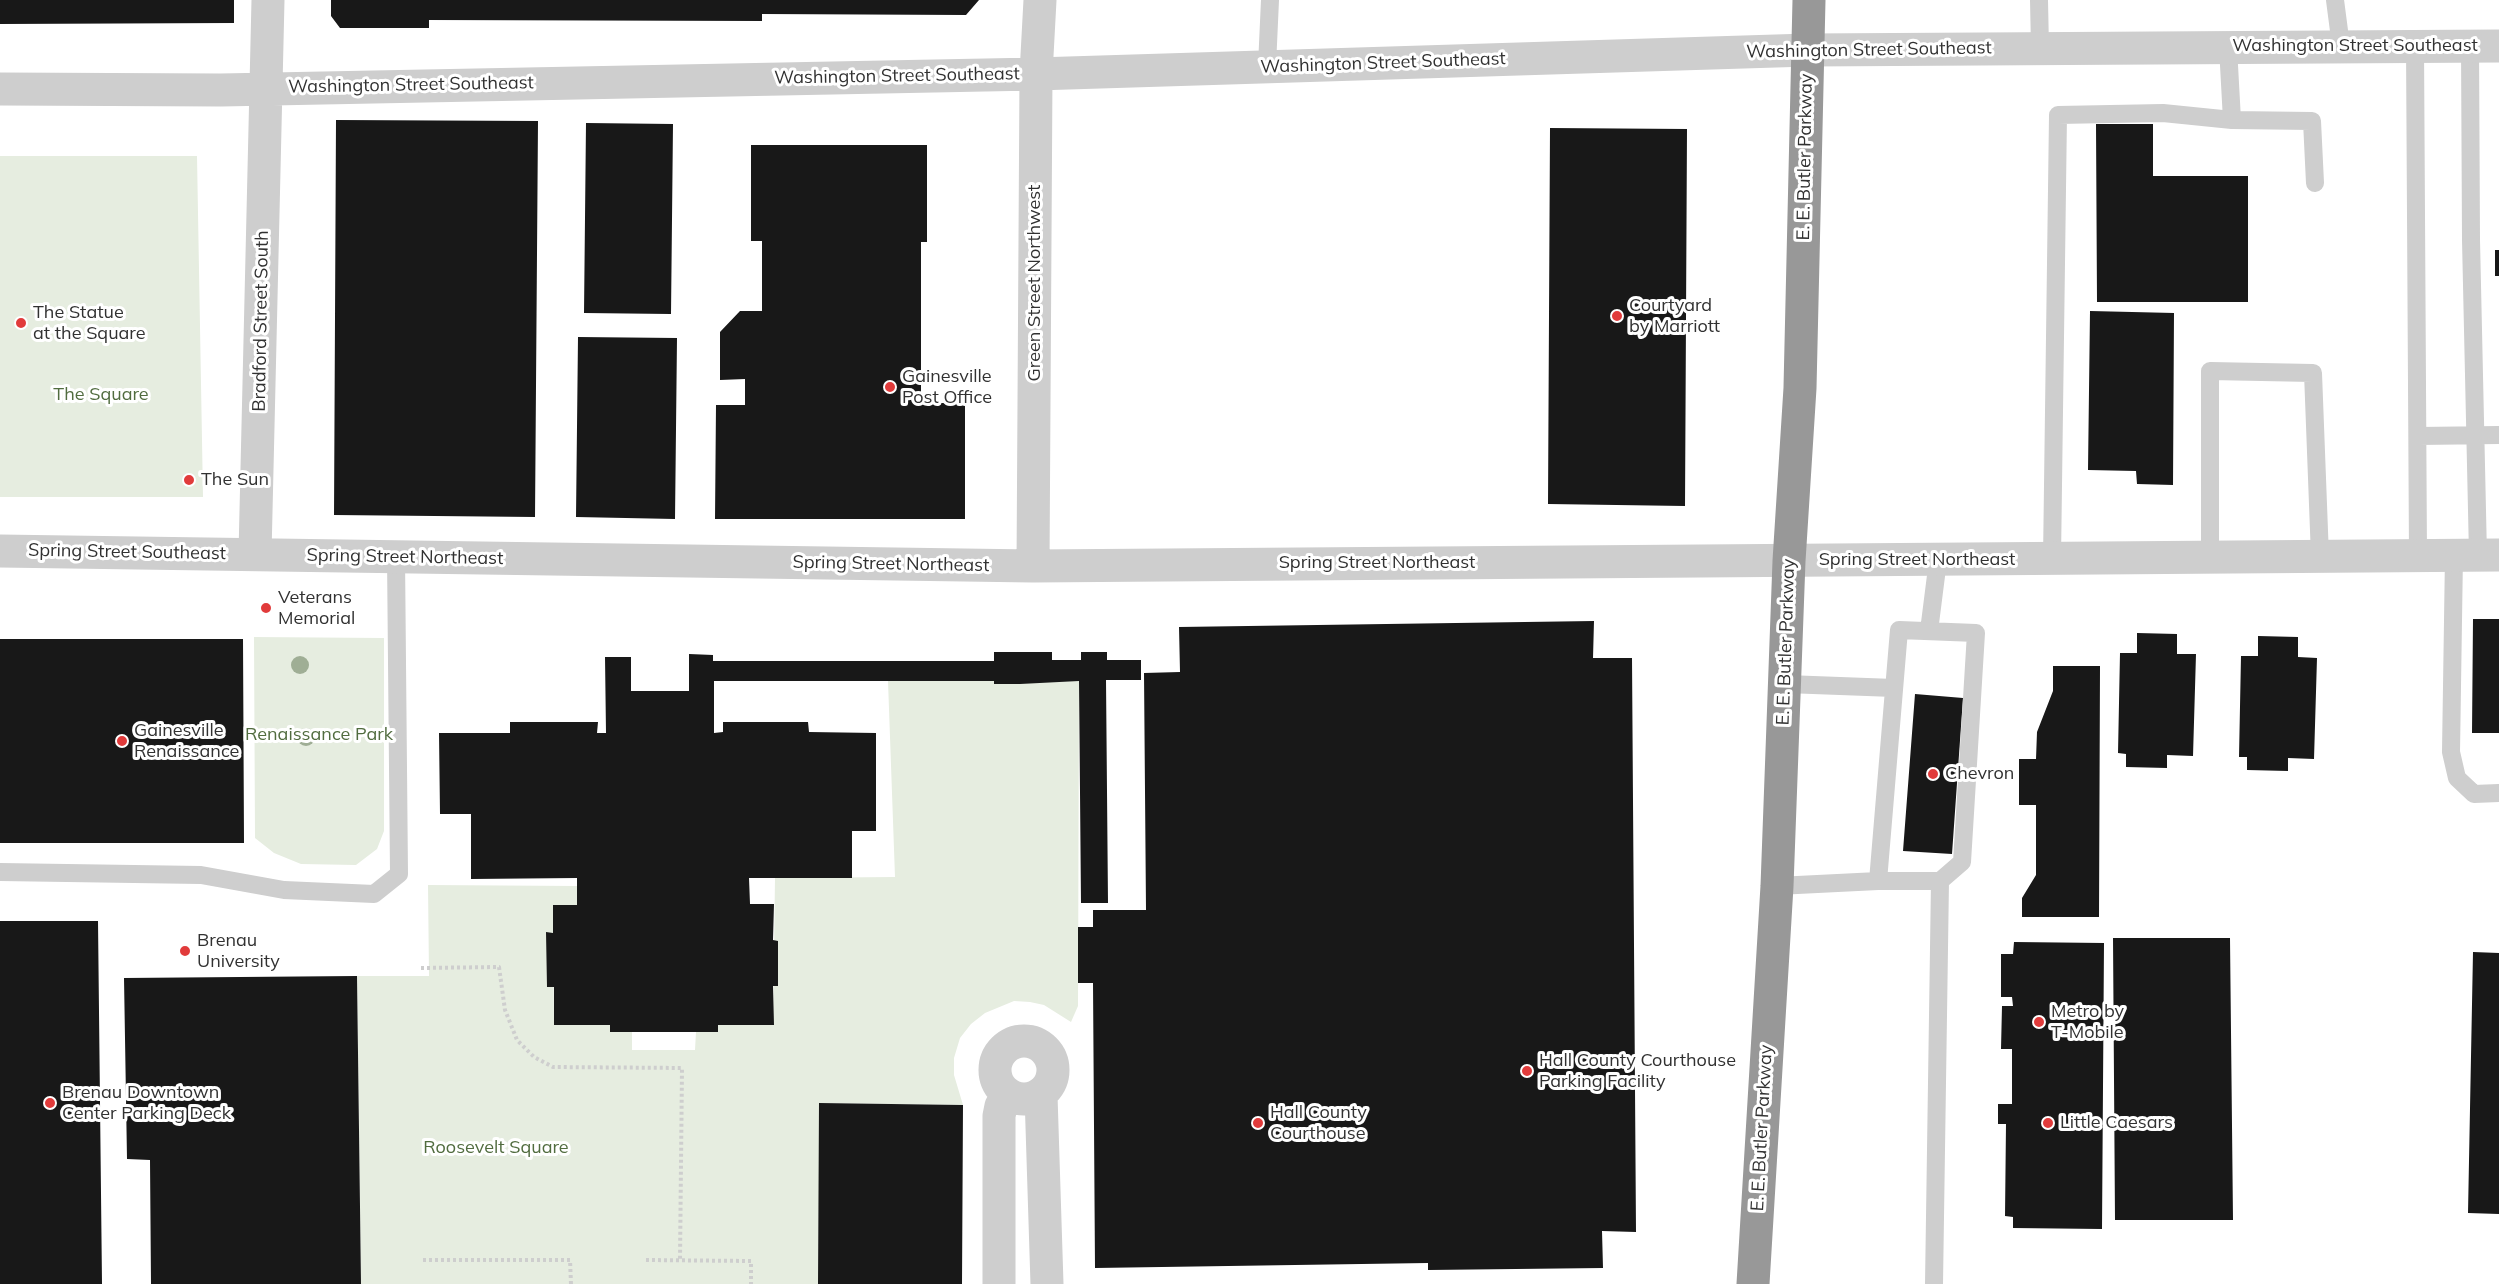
<!DOCTYPE html>
<style>
body{margin:0}
canvas{display:block;background:#fff}
</style>
<canvas width="2499" height="1284"></canvas>
<script>
const g = document.querySelector('canvas').getContext('2d');
g.lineJoin = 'round';
function fill(path, color) { g.fillStyle = color; g.fill(path, 'evenodd'); }
const toPath = rows => new Path2D(rows.map(r => 'M' + r).join(''));
function stroke(path, color, width, dash) { g.strokeStyle = color; g.lineWidth = width; g.lineCap = dash ? 'butt' : 'round'; g.setLineDash(dash || []); g.stroke(path); }
function write(font, color, halo, rows, align = 'center') {
  g.font = font + ' Mulish,sans-serif'; g.lineWidth = 6; g.setLineDash([]); g.textBaseline = 'middle'; g.strokeStyle = halo; g.fillStyle = color; for (const [text, x, y, turn = 0] of rows) {
    g.save(); g.translate(x, y); g.rotate((+turn || 0) * Math.PI / 180); g.textAlign = isNaN(turn) ? turn : align; if (halo) g.strokeText(text, 0, 0); g.fillText(text, 0, 0); g.restore();
  }
}
fill(toPath([
 [0,156,197,156,203,497,0,497],
 [254,637,384,638,384,831,377,849,356,865,301,864,274,853,255,838],
 [888,681,1079,681,1078,1006,1071,1022,1044,1005,1030,1002,1014,1001,985,1013,971,1024,960,1038,954,1058,954,1075,963,1105,820,1103,818,1284,361,1284,357,976,429,976,428,885,577,886,577,905,553,905,554,1025,610,1025,632,1032,632,1050,695,1050,696,1032,718,1032,718,1025,773,1025,775,878,895,877]
]), '#e6ede0');
fill(toPath([
 [0,0,234,0,234,23,0,24],
 [331,0,979,0,966,15,762,14,762,21,429,20,429,28,340,28,331,16],
 [336,120,538,121,535,517,334,515],
 [586,123,673,124,671,314,584,313],
 [2096,124,2153,124,2153,176,2248,176,2248,302,2097,302],
 [1550,128,1687,129,1685,506,1548,504],
 [751,145,927,145,927,242,921,242,921,403,965,403,965,519,715,519,716,405,745,405,745,379,720,380,720,332,740,311,762,311,762,241,751,241],
 [2495,250,2499,250,2499,276,2495,276],
 [2090,311,2174,313,2173,485,2137,484,2136,471,2088,470],
 [578,337,677,338,675,519,576,517],
 [2473,619,2499,619,2499,733,2472,733],
 [1594,621,1593,658,1632,658,1636,1232,1602,1231,1603,1268,1428,1270,1428,1263,1095,1268,1093,983,1078,983,1078,927,1093,927,1093,910,1146,910,1144,673,1180,672,1179,627],
 [2137,633,2177,634,2177,654,2196,654,2193,756,2167,755,2167,768,2126,767,2126,754,2118,753,2120,653,2137,653],
 [2258,636,2298,637,2298,657,2317,658,2314,759,2288,758,2288,771,2247,770,2247,757,2239,757,2241,656,2258,656],
 [0,639,243,639,244,843,0,843],
 [994,652,1052,652,1052,660,1081,660,1081,652,1107,652,1107,660,1141,660,1141,680,1106,680,1108,903,1081,903,1079,681,1020,684,994,684,994,681,714,681,714,733,723,732,723,722,808,722,809,732,876,733,876,831,852,831,852,878,749,878,750,904,774,904,773,940,778,941,778,986,773,986,774,1025,718,1025,718,1032,610,1032,610,1025,554,1025,554,987,547,987,546,932,553,933,553,905,577,905,577,878,471,879,471,814,440,814,439,733,510,733,510,722,598,722,597,733,606,733,605,657,631,657,631,691,689,691,689,654,713,655,713,661,994,661],
 [2053,666,2100,666,2099,917,2022,917,2022,898,2036,875,2036,805,2019,805,2019,759,2036,759,2037,732,2053,691],
 [1915,694,1963,698,1952,854,1903,851],
 [0,921,98,921,102,1284,0,1284],
 [2113,938,2230,938,2233,1220,2115,1220],
 [2014,942,2104,943,2102,1229,2013,1228,2013,1217,2005,1216,2006,1124,1998,1124,1998,1104,2012,1104,2012,1049,2001,1049,2002,1006,2013,1006,2012,997,2001,997,2001,954,2013,954],
 [2473,952,2499,953,2499,1214,2468,1213],
 [357,976,361,1284,151,1284,150,1160,127,1159,124,978],
 [819,1103,963,1105,962,1284,818,1284]
]), '#181818');
stroke(toPath([
 [421,968,499,967,505,1010,517,1040,534,1057,553,1067,682,1068,680,1260],
 [423,1260,570,1260,571,1284],
 [646,1260,751,1261,751,1284]
]), '#cecece', 4, [3, 3]);
stroke(toPath([
 [2039,0,2040,48],
 [2335,0,2341,46],
 [2415,45,2418,555],
 [2470,46,2471,240,2478,555],
 [1267,66,1270,0],
 [2232,120,2312,121,2315,183],
 [2418,436,2499,435],
 [2454,555,2451,752,2457,778,2474,794,2499,793],
 [2210,558,2210,371,2313,373,2320,557],
 [2052,559,2058,115,2163,113,2232,120,2228,47],
 [1929,631,1938,560],
 [1786,684,1894,688],
 [0,872,201,875,284,890,374,894,399,874,396,556],
 [1878,881,1899,630,1976,633,1962,862,1940,881],
 [1777,886,1878,881,1940,881,1934,1284]
]), '#cecece', 18);
stroke(toPath([
 [0,89,221,90,1036,74,1808,50,2499,46],
 [0,551,1033,566,2499,555],
 [255,554,268,0],
 [1033,566,1036,74,1040,0],
 '995 1070a29 29 0 1 1 58 0a29 29 0 1 1-58 0Z',
 [1041,1095,1047,1284],
 [999,1284,999,1116,1001,1106,1008,1095]
]), '#cecece', 33);
stroke(toPath([
 [1753,1284,1777,886,1789,561,1800,388,1809,0]
]), '#989898', 33);
g.fillStyle = '#9fae95';
for (const [x, y] of [
 [300,665],
 [306,737]
]) { g.beginPath(); g.arc(x, y, 9, 0, 2 * Math.PI); g.fill(); }
for (const [x, y, r, color] of [
 [1617,316,6,"#e13b3b"],
 [21,323,6,"#e13b3b"],
 [890,387,6,"#e13b3b"],
 [189,480,6,"#e13b3b"],
 [266,608,6,"#e13b3b"],
 [122,741,6,"#e13b3b"],
 [1933,774,6,"#e13b3b"],
 [185,951,6,"#e13b3b"],
 [2039,1022,6,"#e13b3b"],
 [1527,1071,6,"#e13b3b"],
 [50,1103,6,"#e13b3b"],
 [1258,1123,6,"#e13b3b"],
 [2048,1123,6,"#e13b3b"]
]) { const dot = new Path2D(); dot.arc(x, y, r, 0, 2 * Math.PI); g.fillStyle = color; g.fill(dot); stroke(dot, '#fff', 2); }
write('18px', '#313131', '#fff', [
 ["Washington Street Southeast",2355,46],
 ["Washington Street Southeast",1869,50,-1],
 ["Washington Street Southeast",1383,63,-2],
 ["Washington Street Southeast",897,76,-1],
 ["Washington Street Southeast",411,85,-1],
 ["E. E. Butler Parkway",1805,157,-89],
 ["Green Street Northwest",1035,283,-90],
 ["Bradford Street South",261,321,-89],
 ["Spring Street Southeast",127,552,1],
 ["Spring Street Northeast",405,557,1],
 ["Spring Street Northeast",1917,560],
 ["Spring Street Northeast",1377,563],
 ["Spring Street Northeast",891,564,1],
 ["E. E. Butler Parkway",1786,642,-88],
 ["E. E. Butler Parkway",1762,1128,-87]
]);
write('18px', '#313131', '#fff', [
 ["Courtyard",1629,306],
 ["by Marriott",1629,327],
 ["The Statue",33,313],
 ["at the Square",33,334],
 ["Gainesville",902,377],
 ["Post Office",902,398],
 ["The Sun",201,480],
 ["Veterans",278,598],
 ["Memorial",278,619],
 ["Gainesville",134,731],
 ["Renaissance",134,752],
 ["Chevron",1945,774],
 ["Brenau",197,941],
 ["University",197,962],
 ["Metro by",2051,1012],
 ["T-Mobile",2051,1033],
 ["Hall County Courthouse",1539,1061],
 ["Parking Facility",1539,1082],
 ["Brenau Downtown",62,1093],
 ["Center Parking Deck",62,1114],
 ["Hall County",1270,1113],
 ["Courthouse",1270,1134],
 ["Little Caesars",2060,1123]
], 'left');
write('18px', '#516c3f', '#fff', [
 ["The Square",101,395],
 ["Renaissance Park",319,735],
 ["Roosevelt Square",496,1148]
]);
</script>
